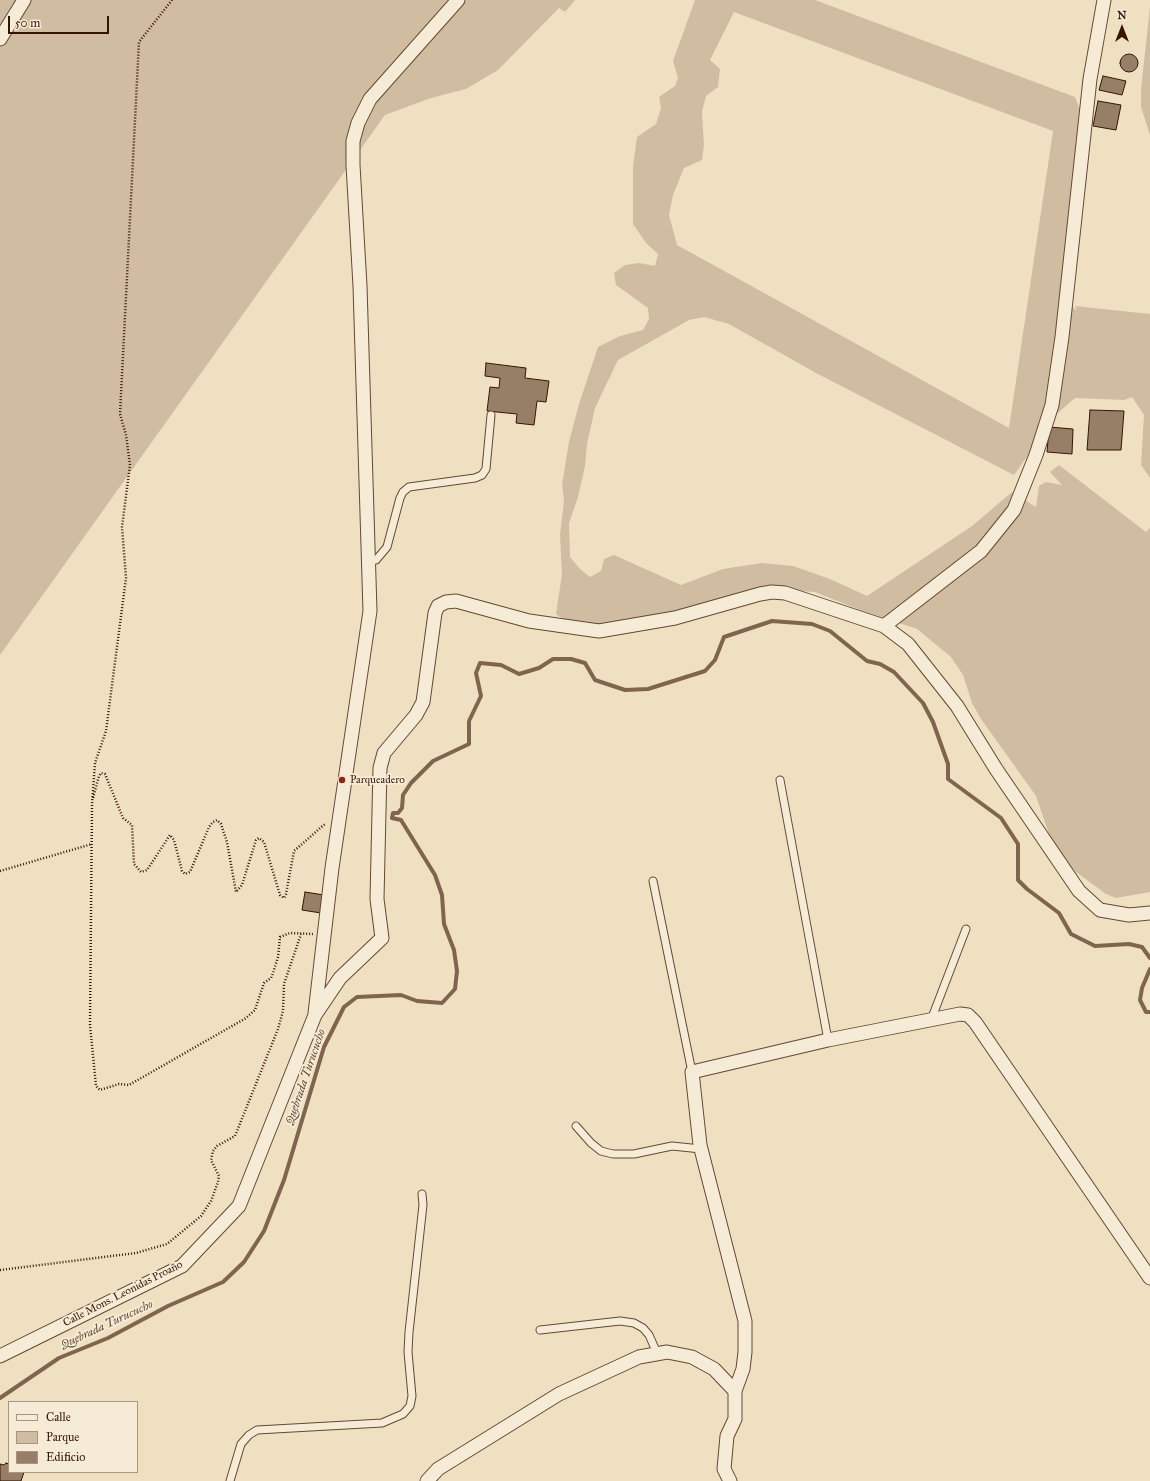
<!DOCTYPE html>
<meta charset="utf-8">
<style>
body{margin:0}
#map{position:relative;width:1150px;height:1481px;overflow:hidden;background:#f0e0c2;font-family:"IM FELL Great Primer",serif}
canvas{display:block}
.legend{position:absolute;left:8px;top:1401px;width:130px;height:72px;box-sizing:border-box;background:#f5ebd7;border:1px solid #a89582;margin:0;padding:5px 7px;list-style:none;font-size:12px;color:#351502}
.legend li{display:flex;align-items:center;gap:8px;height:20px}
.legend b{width:20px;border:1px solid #a89582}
.north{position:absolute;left:1102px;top:8px;width:40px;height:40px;-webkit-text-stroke:3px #f5ebd7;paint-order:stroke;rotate:0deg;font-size:11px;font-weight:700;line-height:16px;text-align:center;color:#351502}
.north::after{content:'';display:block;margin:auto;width:14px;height:18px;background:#351502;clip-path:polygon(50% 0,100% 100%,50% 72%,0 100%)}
.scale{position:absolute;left:8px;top:16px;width:101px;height:18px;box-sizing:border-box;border:2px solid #351502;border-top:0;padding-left:5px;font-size:12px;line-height:14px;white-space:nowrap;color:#351502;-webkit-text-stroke:3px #f5ebd7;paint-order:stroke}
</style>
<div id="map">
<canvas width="1150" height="1481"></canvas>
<ul class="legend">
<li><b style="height:5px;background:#f5ebd7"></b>Calle</li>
<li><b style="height:11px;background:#d0bda1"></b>Parque</li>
<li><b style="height:11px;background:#967f66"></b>Edificio</li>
</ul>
<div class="north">N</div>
<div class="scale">50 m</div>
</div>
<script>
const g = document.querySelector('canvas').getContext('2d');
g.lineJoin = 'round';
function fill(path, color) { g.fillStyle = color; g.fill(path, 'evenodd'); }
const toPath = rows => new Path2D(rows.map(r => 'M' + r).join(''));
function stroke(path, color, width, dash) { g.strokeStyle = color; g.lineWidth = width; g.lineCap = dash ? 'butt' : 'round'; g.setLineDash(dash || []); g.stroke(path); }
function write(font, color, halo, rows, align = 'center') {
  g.font = font + ' "IM FELL Great Primer",serif'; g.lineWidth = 3.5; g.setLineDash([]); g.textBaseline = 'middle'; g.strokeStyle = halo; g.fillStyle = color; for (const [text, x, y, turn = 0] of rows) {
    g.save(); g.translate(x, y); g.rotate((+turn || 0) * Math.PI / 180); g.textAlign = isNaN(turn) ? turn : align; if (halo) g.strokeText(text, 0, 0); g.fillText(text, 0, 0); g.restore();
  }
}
fill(toPath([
 [0,0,575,0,565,12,559,8,498,70,466,89,431,98,385,115,0,655],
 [695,0,815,0,1075,97,1080,110,1071,305,1077,311,1075,306,1150,314,1150,478,1141,465,1144,415,1132,397,1124,400,1075,398,1058,413,1041,415,1033,448,1014,475,816,373,729,324,704,317,689,320,618,360,595,408,587,444,585,466,578,497,569,523,570,557,580,569,590,577,601,571,604,559,614,555,681,585,723,569,762,563,793,566,830,579,867,596,972,526,1012,492,1036,507,1039,486,1046,482,1062,485,1050,472,1059,465,1146,532,1150,528,1150,892,1116,898,1106,894,1076,872,1061,858,1050,837,1036,796,981,719,972,703,963,675,951,657,917,629,860,610,815,592,800,591,754,592,720,598,675,617,596,627,570,624,556,614,562,574,560,535,564,501,562,485,569,442,579,404,598,347,620,336,643,330,649,319,648,308,616,285,614,273,625,265,639,263,655,266,658,254,646,243,633,224,633,167,637,137,656,124,661,108,659,97,675,86,678,78,673,61],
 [734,12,1053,131,1009,428,677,245,669,215,673,195,684,168,702,160,704,145,702,112,706,96,718,87,720,69,710,60],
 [1150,7,1150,135,1141,107,1141,89]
]), '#d0bda1');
stroke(toPath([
 [1150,969,1142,988,1140,1000,1146,1012,1150,1012],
 [0,1398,59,1358,108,1338,168,1306,223,1282,244,1262,264,1231,284,1180,324,1047,344,1007,357,997,401,995,417,1001,442,1003,455,989,457,971,454,950,444,924,442,895,435,875,401,820,392,818,393,813,398,813,402,808,403,795,411,783,433,761,469,744,469,721,481,696,476,673,480,663,501,665,519,674,539,668,553,659,571,659,585,663,595,680,625,690,648,689,705,671,715,660,724,637,772,621,812,624,830,631,867,661,880,664,894,672,923,703,933,722,948,764,948,779,1001,818,1018,844,1018,880,1027,889,1059,913,1071,934,1095,946,1129,944,1142,947,1150,958]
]), '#7f654e', 4);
const building = toPath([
 '1120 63a9 9 0 1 1 18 0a9 9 0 1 1-18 0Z',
 [1103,76,1126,81,1122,95,1099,90,1103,76],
 [1098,101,1121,105,1116,130,1093,126,1098,101],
 [486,363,526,368,525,378,549,381,546,402,537,401,534,425,516,423,517,414,487,411,490,387,499,388,500,378,485,376,486,363],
 [1090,410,1124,411,1121,450,1087,450,1090,410],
 [1049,427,1073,429,1072,454,1047,452,1049,427],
 [305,892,324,895,321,913,302,910,305,892],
 [6,1463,9,1464,9,1472,24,1472,21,1481,0,1481,0,1464,4,1465,6,1463]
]);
fill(building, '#967f66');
stroke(building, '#351502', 1);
const lane = toPath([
 [369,562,376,560,387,547,400,498,403,492,409,487,475,478,482,475,486,469,491,415],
 [780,780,828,1040],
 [653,881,692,1072],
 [931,1020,966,929],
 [576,1126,591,1143,601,1151,613,1154,634,1154,672,1146,701,1149],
 [540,1330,620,1321,634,1323,643,1328,649,1335,657,1353],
 [230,1481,241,1444,249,1435,257,1430,382,1423,403,1414,410,1406,412,1396,408,1352,409,1332,423,1205,422,1194]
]);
const street = toPath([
 [0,39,24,0],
 [884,626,981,551,1014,510,1036,455,1052,405,1062,337,1090,79,1104,0],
 [315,1013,332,868,370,611,360,286,353,165,353,141,358,123,370,99,458,0],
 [0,1356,182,1266,239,1206,315,1015,340,978,382,938,377,899,380,768,384,753,416,715,423,702,435,613,438,606,446,602,456,601,529,621,599,631,675,618,760,594,772,592,785,593,884,626,908,644,957,706,996,769,1079,891,1100,910,1129,915,1150,913],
 [427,1481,438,1469,559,1394,639,1357,667,1352,692,1357,714,1369,735,1391],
 [730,1481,724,1469,727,1436,735,1419,735,1391,743,1369,745,1352,745,1321,700,1145,692,1072,828,1040,960,1014,968,1015,975,1022,1150,1278]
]);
stroke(lane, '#644832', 9);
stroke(street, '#644832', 15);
stroke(toPath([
 [172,0,139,42,120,414,126,435,130,465,122,527,126,578,106,731,95,763,92,804,90,1025,96,1086,100,1090,119,1084,129,1085,246,1018,255,1010,264,983,271,978,273,973,278,957,280,937,290,933,313,934],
 [93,798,99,776,101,773,105,774,123,818,132,825,134,864,141,872,147,870,170,835,174,840,182,871,185,874,190,872,209,827,213,822,217,820,221,824,227,842,236,892,242,885,256,840,259,838,264,842,280,895,284,898,286,894,294,851,326,823],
 [0,871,92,844],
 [0,1270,136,1253,167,1244,201,1216,211,1201,218,1182,219,1176,211,1160,213,1151,217,1146,235,1136,278,1029,283,1011,284,984,301,934]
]), '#351502', 2.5, [1, 2]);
stroke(lane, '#f5ebd7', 7);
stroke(street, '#f5ebd7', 13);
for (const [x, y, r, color] of [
 [342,780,4,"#8f2418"]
]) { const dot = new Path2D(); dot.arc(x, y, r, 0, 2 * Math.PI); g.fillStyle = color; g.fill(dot); stroke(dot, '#f5ebd7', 1.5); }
write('11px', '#351502', '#f5ebd7', [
 ["Parqueadero",350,780]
], 'left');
write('11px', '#351502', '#f5ebd7', [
 ["Calle Mons. Leonidas Proaño",123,1294,-27]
]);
write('italic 12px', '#664b35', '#f5ebd7', [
 ["Quebrada Turucucho",306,1077,-71],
 ["Quebrada Turucucho",107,1325,-25]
]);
</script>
